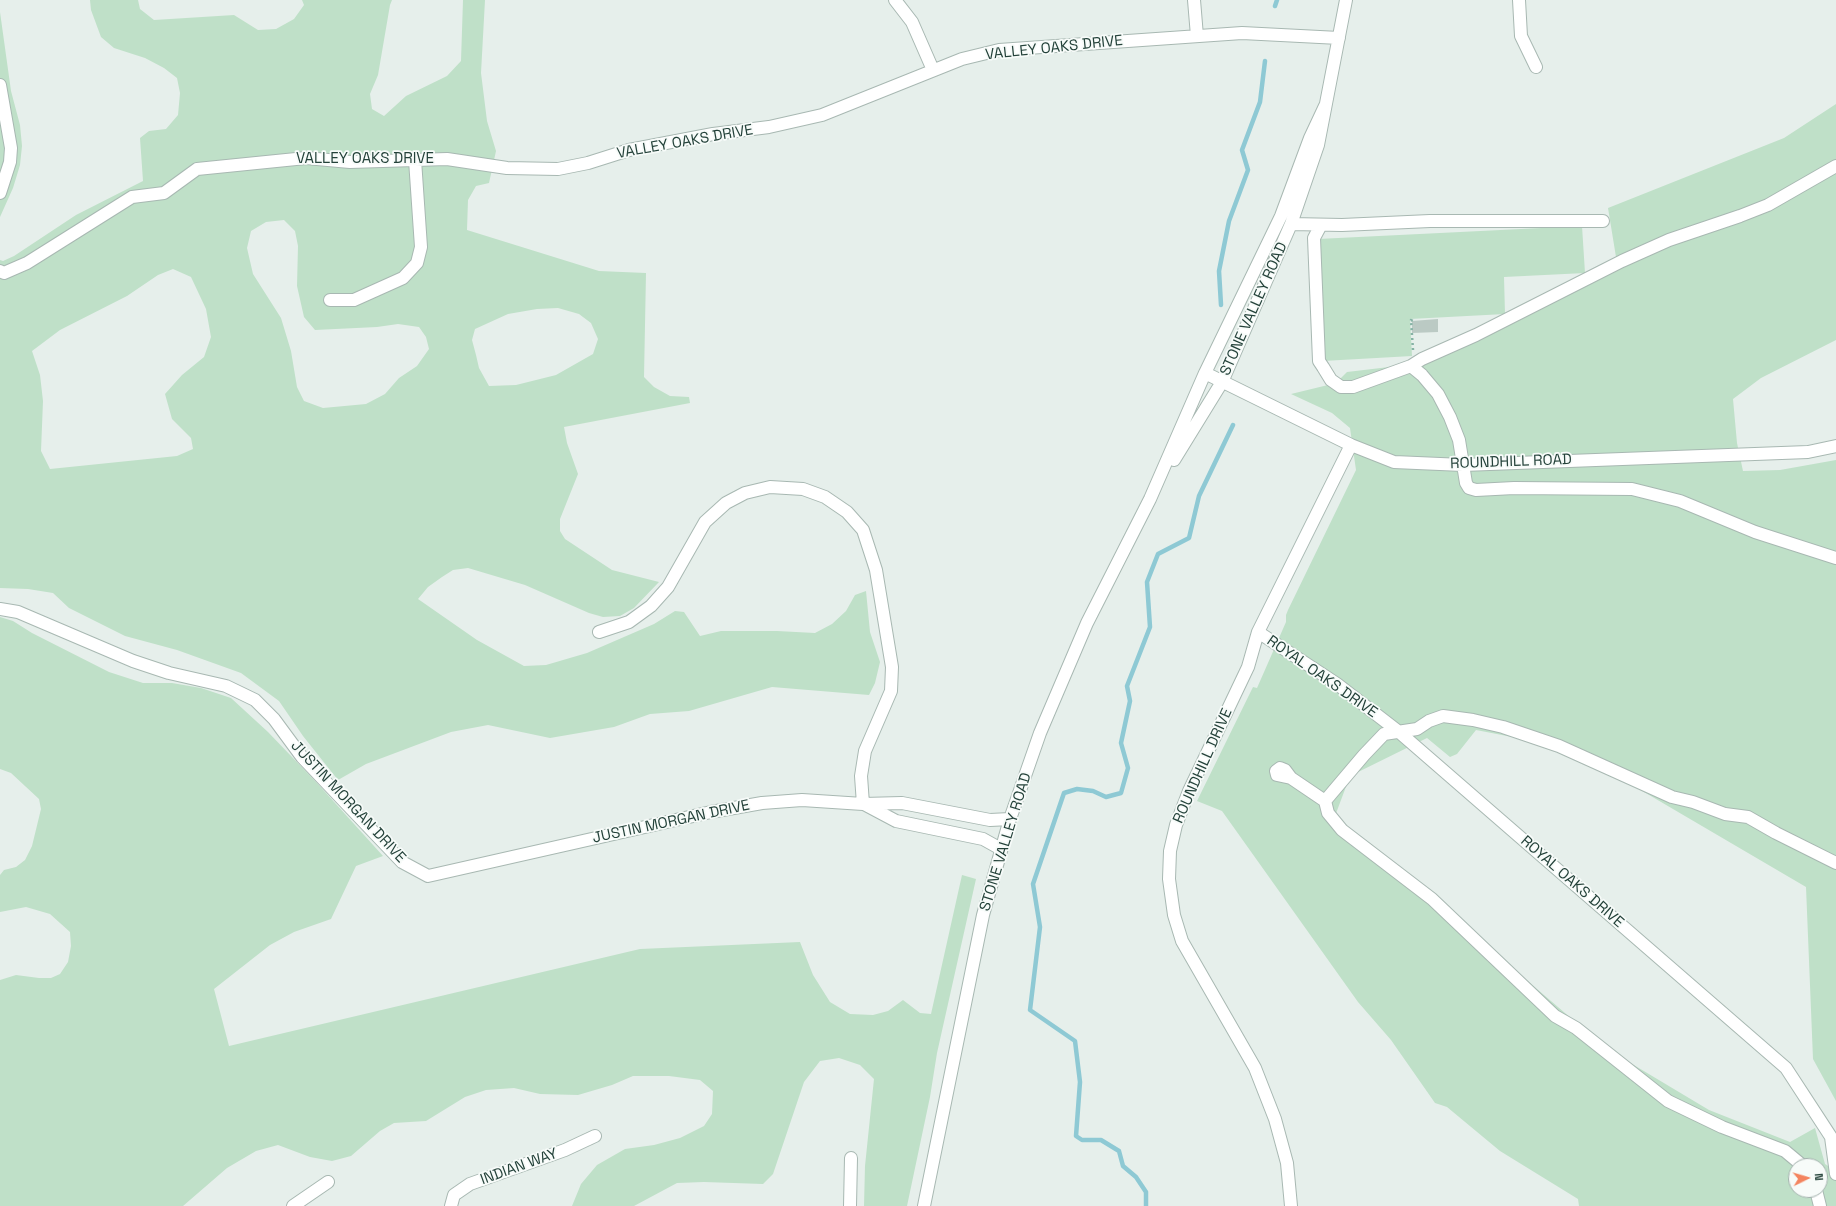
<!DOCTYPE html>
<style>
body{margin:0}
#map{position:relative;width:1836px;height:1206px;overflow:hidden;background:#e6efeb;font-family:"Space Grotesk",sans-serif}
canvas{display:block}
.north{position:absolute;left:1788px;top:1158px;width:40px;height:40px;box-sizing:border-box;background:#f7fbf9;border:1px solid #a3b1ad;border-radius:50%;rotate:85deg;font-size:11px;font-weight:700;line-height:16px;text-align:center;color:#24423a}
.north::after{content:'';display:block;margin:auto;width:14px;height:18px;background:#f4845f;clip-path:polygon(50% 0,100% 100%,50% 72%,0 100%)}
</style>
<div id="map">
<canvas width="1836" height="1206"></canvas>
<div class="north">N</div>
</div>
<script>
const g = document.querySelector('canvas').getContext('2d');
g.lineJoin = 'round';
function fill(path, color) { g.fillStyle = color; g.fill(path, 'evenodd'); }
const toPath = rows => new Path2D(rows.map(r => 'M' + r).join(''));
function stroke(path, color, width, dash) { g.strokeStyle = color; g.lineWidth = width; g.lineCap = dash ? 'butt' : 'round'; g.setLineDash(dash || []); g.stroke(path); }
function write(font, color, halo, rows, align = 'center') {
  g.font = font + ' "Space Grotesk",sans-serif'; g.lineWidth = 3.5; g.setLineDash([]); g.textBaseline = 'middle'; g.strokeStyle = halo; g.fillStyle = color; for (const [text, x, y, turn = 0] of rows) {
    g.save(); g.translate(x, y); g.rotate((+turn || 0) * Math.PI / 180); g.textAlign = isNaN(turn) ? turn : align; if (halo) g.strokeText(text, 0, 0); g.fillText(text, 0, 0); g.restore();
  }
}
fill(toPath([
 [90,0,138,0,140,9,154,20,234,15,258,30,276,29,294,19,304,5,302,0,392,0,390,5,378,75,370,94,372,109,384,116,406,96,447,76,461,61,463,0,485,0,481,73,487,121,496,151,489,183,476,186,468,200,467,230,599,271,646,273,644,377,654,387,670,396,689,397,690,403,564,427,567,443,578,474,560,519,560,531,565,539,612,570,659,582,634,608,620,616,603,617,589,613,525,585,468,568,453,570,442,577,428,587,418,599,477,640,524,666,546,665,587,653,654,624,675,611,684,612,700,636,721,631,777,631,815,633,832,624,846,611,855,595,866,591,870,632,880,662,875,683,869,695,772,687,689,711,650,714,614,727,550,738,488,725,451,732,366,764,338,780,303,736,279,701,241,673,177,650,125,636,69,608,53,593,28,589,0,588,0,260,3,261,14,256,76,215,143,181,140,138,149,131,166,129,178,115,180,93,177,78,164,68,145,58,114,48,101,37,91,10],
 [284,220,295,231,298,246,297,286,304,317,315,330,377,327,398,324,419,327,426,337,429,349,417,366,399,378,385,394,366,404,323,408,304,401,297,387,291,351,281,318,253,274,247,248,251,231,266,222],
 [173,269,191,277,206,309,211,337,204,357,182,375,165,394,172,419,191,438,193,449,177,456,50,469,41,451,43,401,40,375,32,351,60,330,127,296,158,275],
 [558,308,579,314,591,323,598,339,593,354,556,375,516,385,489,386,479,368,476,355,472,340,475,329,508,314,537,309],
 [0,12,11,91,20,125,22,146,20,165,13,188,0,217],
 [1836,104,1836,340,1761,378,1733,399,1737,443,1743,471,1780,470,1836,460,1836,1101,1813,1059,1806,887,1586,758,1559,746,1476,730,1457,754,1450,757,1427,738,1350,776,1335,816,1607,1049,1709,1110,1790,1142,1815,1128,1825,1164,1836,1171,1836,1206,1579,1206,1578,1199,1500,1151,1447,1107,1435,1103,1391,1040,1358,1002,1222,811,1197,801,1253,687,1257,688,1286,622,1286,615,1288,610,1356,470,1350,428,1332,413,1291,394,1328,385,1339,380,1347,372,1406,365,1565,289,1616,257,1608,208,1784,138],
 [1796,1166,1820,1166,1820,1190,1796,1190],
 [1582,226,1585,273,1504,277,1505,314,1410,319,1412,356,1323,361,1318,239],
 [0,617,13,621,32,633,109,672,143,683,172,683,201,688,231,698,268,732,317,783,383,856,356,866,331,919,294,932,270,945,214,989,229,1046,640,949,800,942,813,975,830,1002,850,1014,873,1015,888,1011,903,1000,920,1013,931,1014,962,875,976,879,937,1053,930,1097,907,1206,864,1206,865,1166,874,1079,860,1065,839,1058,820,1061,804,1082,773,1174,763,1184,704,1182,677,1183,634,1206,572,1206,581,1184,597,1165,625,1149,654,1145,680,1138,704,1126,712,1114,713,1091,700,1080,669,1076,633,1076,612,1085,578,1095,540,1094,514,1088,486,1090,465,1097,426,1121,394,1123,380,1131,351,1156,332,1161,310,1157,278,1145,256,1151,227,1168,183,1206,0,1206,0,980,16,975,39,978,51,978,60,974,68,962,71,946,70,932,50,914,26,907,0,912,0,875,4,870,16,867,25,860,32,846,41,809,39,799,11,773,0,769]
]), '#bfe0c8');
stroke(toPath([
 [1275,6,1277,0],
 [1221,305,1219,271,1229,221,1248,170,1242,150,1260,102,1265,61],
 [1146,1206,1146,1192,1136,1177,1123,1166,1119,1151,1101,1140,1082,1140,1076,1136,1080,1082,1075,1041,1030,1010,1040,927,1033,884,1064,793,1077,789,1093,791,1106,797,1121,793,1128,768,1121,743,1130,701,1127,686,1150,627,1147,582,1158,554,1189,538,1199,496,1233,425]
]), '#8ec9d4', 4.5);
fill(toPath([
 [1438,319,1438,332,1412,333,1412,321]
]), '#bbcac4');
const minor = toPath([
 [895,0,912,22,933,70],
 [1194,0,1197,36],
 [1519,0,1521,36,1536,67],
 [0,85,11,148,10,162,0,193],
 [1836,166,1768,205,1740,216,1669,240,1622,261,1476,335,1422,359,1411,366,1422,375,1438,394,1450,417,1459,440,1466,483,1469,488,1476,490,1514,488,1632,489,1680,501,1755,532,1836,558],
 [1291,224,1342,225,1430,221,1603,221],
 [1321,225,1314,238,1319,361,1323,367,1331,380,1341,387,1353,387,1411,366],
 [0,271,4,273,27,263,132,197,164,193,197,169,306,158,350,162,447,159,507,168,558,169,588,163,629,150,713,134,769,127,822,115,962,59,999,50,1242,33,1339,38],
 [330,300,354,300,403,278,417,263,421,247,415,160],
 [1205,373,1351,445,1394,462,1463,465,1808,452,1836,446],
 [1174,460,1222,382,1291,224,1318,145,1346,0],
 [0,609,18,612,133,661,169,673,226,686,255,700,274,719,302,757,402,862,428,876,711,812,762,803,802,800,863,804,902,803,990,820,1010,819],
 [599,632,629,622,651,606,668,587,705,522,726,503,745,493,770,487,803,489,825,497,847,512,863,530,876,570,892,667,891,691,865,751,861,776,863,804],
 [1258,632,1337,684,1399,732,1786,1068,1831,1137,1836,1174],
 [1291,778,1277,775,1276,771,1280,768,1285,770,1291,778,1325,801,1364,755,1384,734,1417,729,1429,721,1443,716,1473,720,1503,727,1559,746,1672,797,1693,802,1725,814,1748,817,1776,833,1836,863],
 [1325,801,1328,813,1342,830,1432,899,1555,1016,1576,1028,1668,1101,1722,1127,1785,1151,1803,1166],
 [864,804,896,821,983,839,1001,849],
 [1816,1190,1820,1206],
 [293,1206,328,1182],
 [451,1206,454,1195,470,1184,565,1150,595,1136],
 [850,1206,851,1158],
 [924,1206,983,915,1010,819,1040,733,1087,623,1150,499,1205,373,1281,216,1310,138,1325,106],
 [1291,1206,1287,1163,1275,1119,1255,1068,1182,941,1174,915,1169,879,1170,851,1176,825,1189,791,1248,667,1258,632,1351,445]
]);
stroke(minor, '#a8b8b2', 14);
stroke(toPath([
 [1413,350,1411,320,1413,321]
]), '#86b3a5', 2.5, [2, 3]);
stroke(minor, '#fff', 12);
write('15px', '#24423a', '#f7fbf9', [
 ["VALLEY OAKS DRIVE",1054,48,-6],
 ["VALLEY OAKS DRIVE",685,142,-10],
 ["VALLEY OAKS DRIVE",365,159],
 ["STONE VALLEY ROAD",1254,309,-66],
 ["ROUNDHILL ROAD",1511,462,-2],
 ["ROYAL OAKS DRIVE",1322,677,35],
 ["ROUNDHILL DRIVE",1203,766,-66],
 ["JUSTIN MORGAN DRIVE",348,802,47],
 ["JUSTIN MORGAN DRIVE",671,822,-12],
 ["STONE VALLEY ROAD",1006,842,-73],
 ["ROYAL OAKS DRIVE",1572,882,41],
 ["INDIAN WAY",519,1167,-20]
]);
</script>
